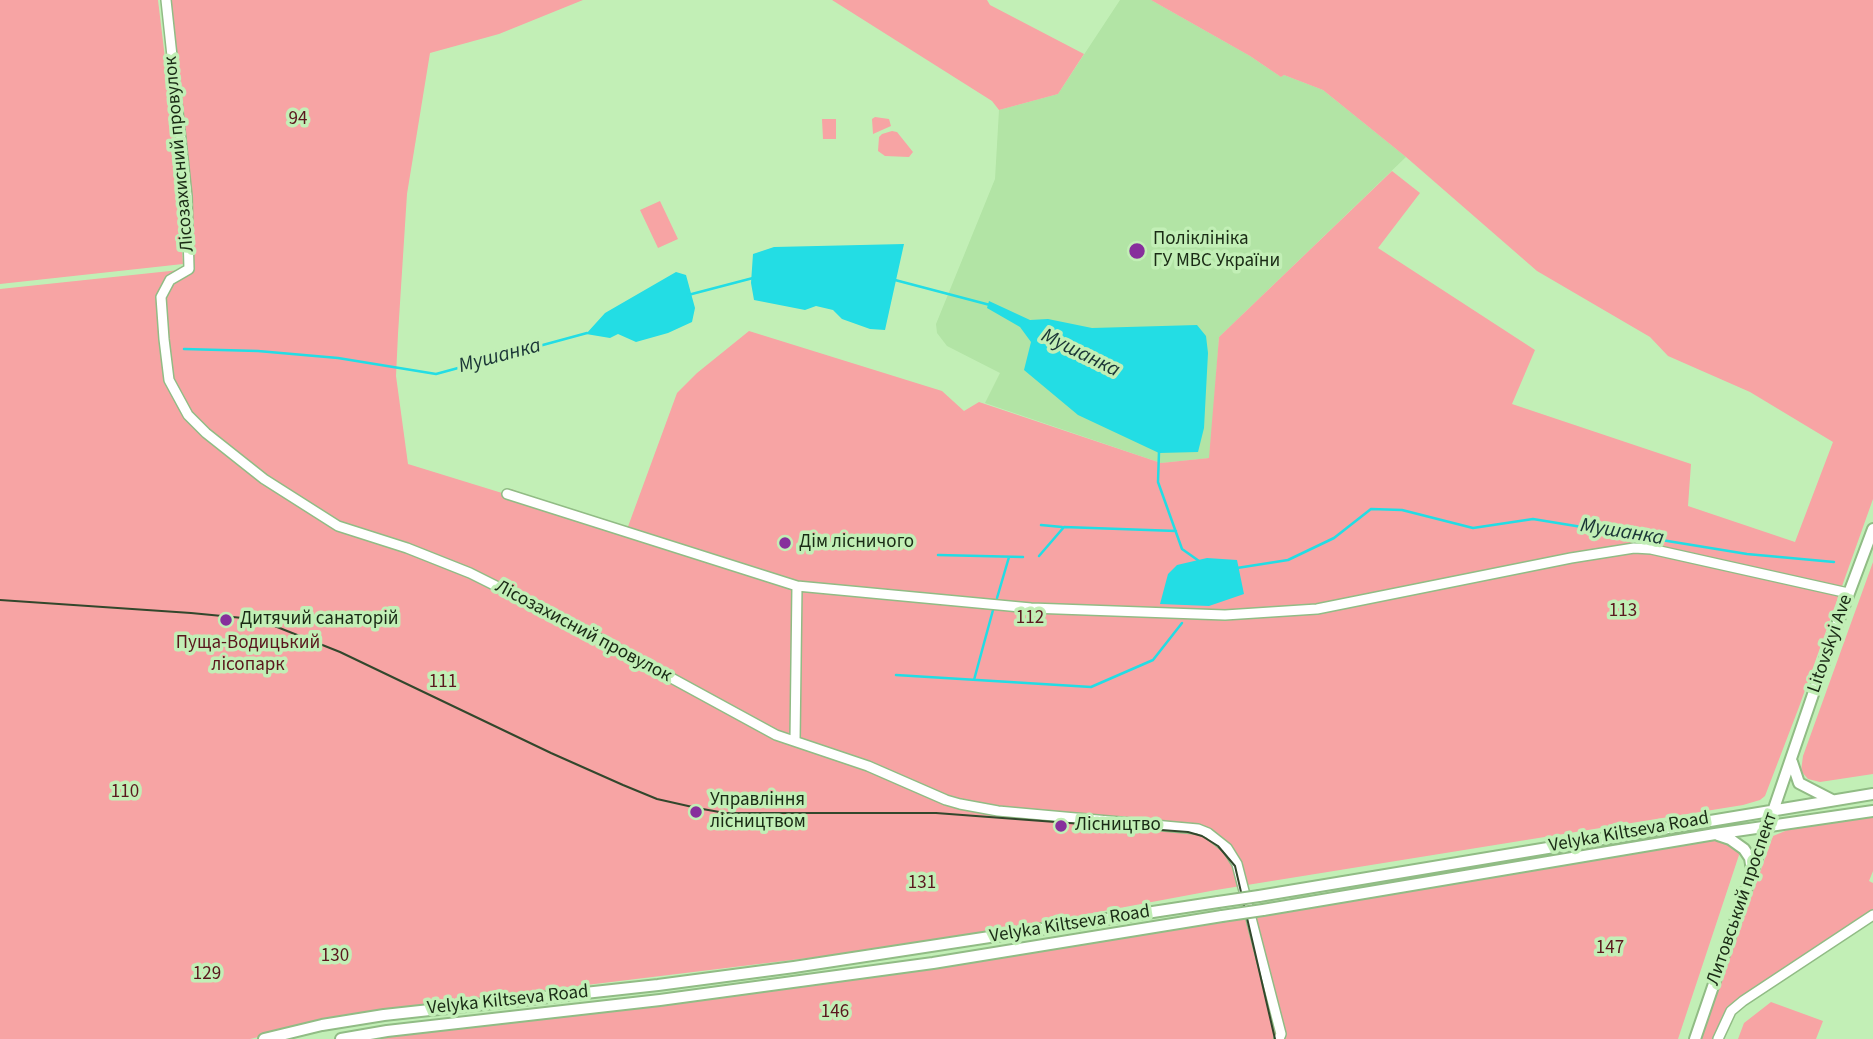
<!DOCTYPE html>
<meta charset="utf-8">
<style>
body{margin:0}
canvas{display:block;background:#c2efb6}
</style>
<canvas width="1873" height="1039"></canvas>
<script>
const g = document.querySelector('canvas').getContext('2d');
g.lineJoin = 'round';
function fill(path, color) { g.fillStyle = color; g.fill(path, 'evenodd'); }
const toPath = rows => new Path2D(rows.map(r => 'M' + r).join(''));
function stroke(path, color, width, dash) { g.strokeStyle = color; g.lineWidth = width; g.lineCap = dash ? 'butt' : 'round'; g.setLineDash(dash || []); g.stroke(path); }
function write(font, color, halo, rows, align = 'center') {
  g.font = font + ' "Source Sans 3",sans-serif'; g.lineWidth = 7; g.setLineDash([]); g.textBaseline = 'middle'; g.strokeStyle = halo; g.fillStyle = color; for (const [text, x, y, turn = 0] of rows) {
    g.save(); g.translate(x, y); g.rotate((+turn || 0) * Math.PI / 180); g.textAlign = isNaN(turn) ? turn : align; if (halo) g.strokeText(text, 0, 0); g.fillText(text, 0, 0); g.restore();
  }
}
fill(toPath([
 [1120,0,1151,0,1250,56,1281,77,1284,75,1323,90,1406,157,1219,337,1210,458,1161,463,985,403,1000,373,947,346,937,333,936,324,995,179,999,110,1058,94]
]), '#b2e4a5');
fill(toPath([
 [0,0,158,0,173,125,183,264,0,284],
 [166,0,583,0,499,34,430,53,407,194,398,334,396,376,408,464,502,493,511,489,530,496,535,503,626,532,677,393,697,373,749,331,942,391,964,411,979,402,1161,463,1209,458,1219,337,1392,171,1420,193,1378,248,1535,350,1512,404,1691,464,1688,506,1795,542,1833,442,1750,392,1668,356,1650,337,1537,271,1406,157,1323,90,1284,75,1281,77,1250,56,1151,0,1873,0,1873,499,1799,707,1765,796,1760,800,1743,805,1216,890,991,932,841,954,357,1013,250,1039,0,1039,0,289,189,269],
 [832,0,987,0,990,5,1084,54,1058,94,999,110,992,101],
 [875,117,889,119,891,126,873,134,872,119],
 [822,119,836,119,836,139,823,139],
 [892,131,897,132,913,152,909,157,885,156,878,151,879,137,882,134],
 [660,201,678,239,658,248,640,210],
 [1873,562,1873,774,1820,782,1808,779,1801,771,1803,756],
 [1873,816,1873,871,1869,881,1873,883,1873,913,1728,1008,1714,1039,1700,1039,1773,836,1790,829],
 [1715,834,1740,852,1678,1039,341,1039,933,963],
 [1771,1002,1823,1021,1816,1039,1738,1039,1744,1023]
]), '#f7a4a4');
fill(toPath([
 [904,244,885,330,870,329,842,319,833,310,816,306,805,310,754,300,751,283,753,254,774,247],
 [676,272,686,275,695,308,692,322,668,333,636,342,618,334,610,338,586,334,605,313],
 [989,301,1030,320,1048,319,1092,328,1197,325,1206,336,1208,353,1204,428,1198,452,1159,453,1078,415,1024,370,1031,342,1020,327,987,308],
 [1207,558,1237,560,1244,594,1209,606,1160,604,1168,574,1177,565]
]), '#23dde4');
stroke(toPath([
 [895,280,990,305],
 [688,295,753,278],
 [184,349,258,351,338,358,436,374,587,333],
 [1159,452,1158,482,1182,549,1199,561],
 [1041,525,1062,527],
 [938,555,1023,557],
 [1039,556,1064,527,1176,531],
 [1237,568,1288,560,1334,538,1371,509,1402,510,1473,528,1533,519,1747,554,1834,562],
 [997,598,1009,557],
 [896,675,1091,687,1153,660,1182,623],
 [974,680,993,610]
]), '#23dde4', 2.5);
const minor = toPath([
 [166,0,187,196,189,269,170,280,161,297,164,339,169,380,188,415,206,433,264,479,338,526,407,548,470,573,576,626,776,735,868,766,946,800,960,804,998,811,1198,829,1208,833,1227,848,1237,864,1281,1034,1279,1039],
 [507,494,797,586,1031,608,1225,615,1317,609,1571,558,1634,548,1651,549,1848,593],
 [795,741,797,586],
 [1718,1039,1731,1011,1743,1001,1873,915]
]);
const major = toPath([
 [1792,762,1799,783,1832,800],
 [1718,835,1730,839,1744,849,1750,858,1752,871],
 [1259,896,1873,794],
 [1263,910,1715,834,1873,811],
 [264,1039,322,1025,384,1015,658,985,794,967,1218,902],
 [341,1039,387,1031,660,1000,933,963,1222,916],
 [1695,1039,1834,633,1873,529]
]);
stroke(minor, '#91bc85', 12);
stroke(major, '#91bc85', 14);
stroke(minor, '#fff', 9);
stroke(major, '#fff', 10);
stroke(toPath([
 [0,600,191,613,243,618,267,623,340,652,551,753,623,785,657,799,697,808,725,813,936,813,1188,832,1202,836,1218,846,1235,866,1275,1039]
]), '#32472c', 2);
const majorBridge = toPath([
 [1218,902,1259,896],
 [1222,916,1263,910]
]);
stroke(majorBridge, '#91bc85', 14, []);
stroke(majorBridge, '#fff', 10);
for (const [x, y, r, color] of [
 [1137,251,9,"#872f9c"],
 [785,543,7,"#872f9c"],
 [226,620,7,"#872f9c"],
 [696,812,7,"#872f9c"],
 [1061,826,7,"#872f9c"]
]) { const dot = new Path2D(); dot.arc(x, y, r, 0, 2 * Math.PI); g.fillStyle = color; g.fill(dot); stroke(dot, '#c2efb6', 2.5); }
write('19px', '#5a161d', '#c2efb6', [
 ["94",298,120],
 ["113",1623,612],
 ["112",1030,619],
 ["Пуща-Водицький",248,644],
 ["лісопарк",248,666],
 ["111",443,683],
 ["110",125,793],
 ["131",922,884],
 ["147",1610,949],
 ["130",335,957],
 ["129",207,975],
 ["146",835,1013]
]);
write('19px', '#1a2b15', '#c2efb6', [
 ["Лісозахисний провулок",180,154,-95],
 ["Лісозахисний провулок",583,632,28],
 ["Litovskyi Ave",1831,644,-71],
 ["Velyka Kiltseva Road",1629,833,-10],
 ["Литовський проспект",1743,899,-71],
 ["Velyka Kiltseva Road",1070,925,-9],
 ["Velyka Kiltseva Road",508,1001,-6]
]);
write('19px', '#1a2b15', '#c2efb6', [
 ["Поліклініка",1153,240],
 ["ГУ МВС України",1153,262],
 ["Дім лісничого",799,543],
 ["Дитячий санаторій",240,620],
 ["Управління",710,801],
 ["лісництвом",710,823],
 ["Лісництво",1075,826]
], 'left');
write('italic 21px', '#1a3536', '#c2efb6', [
 ["Мушанка",1080,354,26],
 ["Мушанка",500,357,-15],
 ["Мушанка",1622,533,9]
]);
</script>
